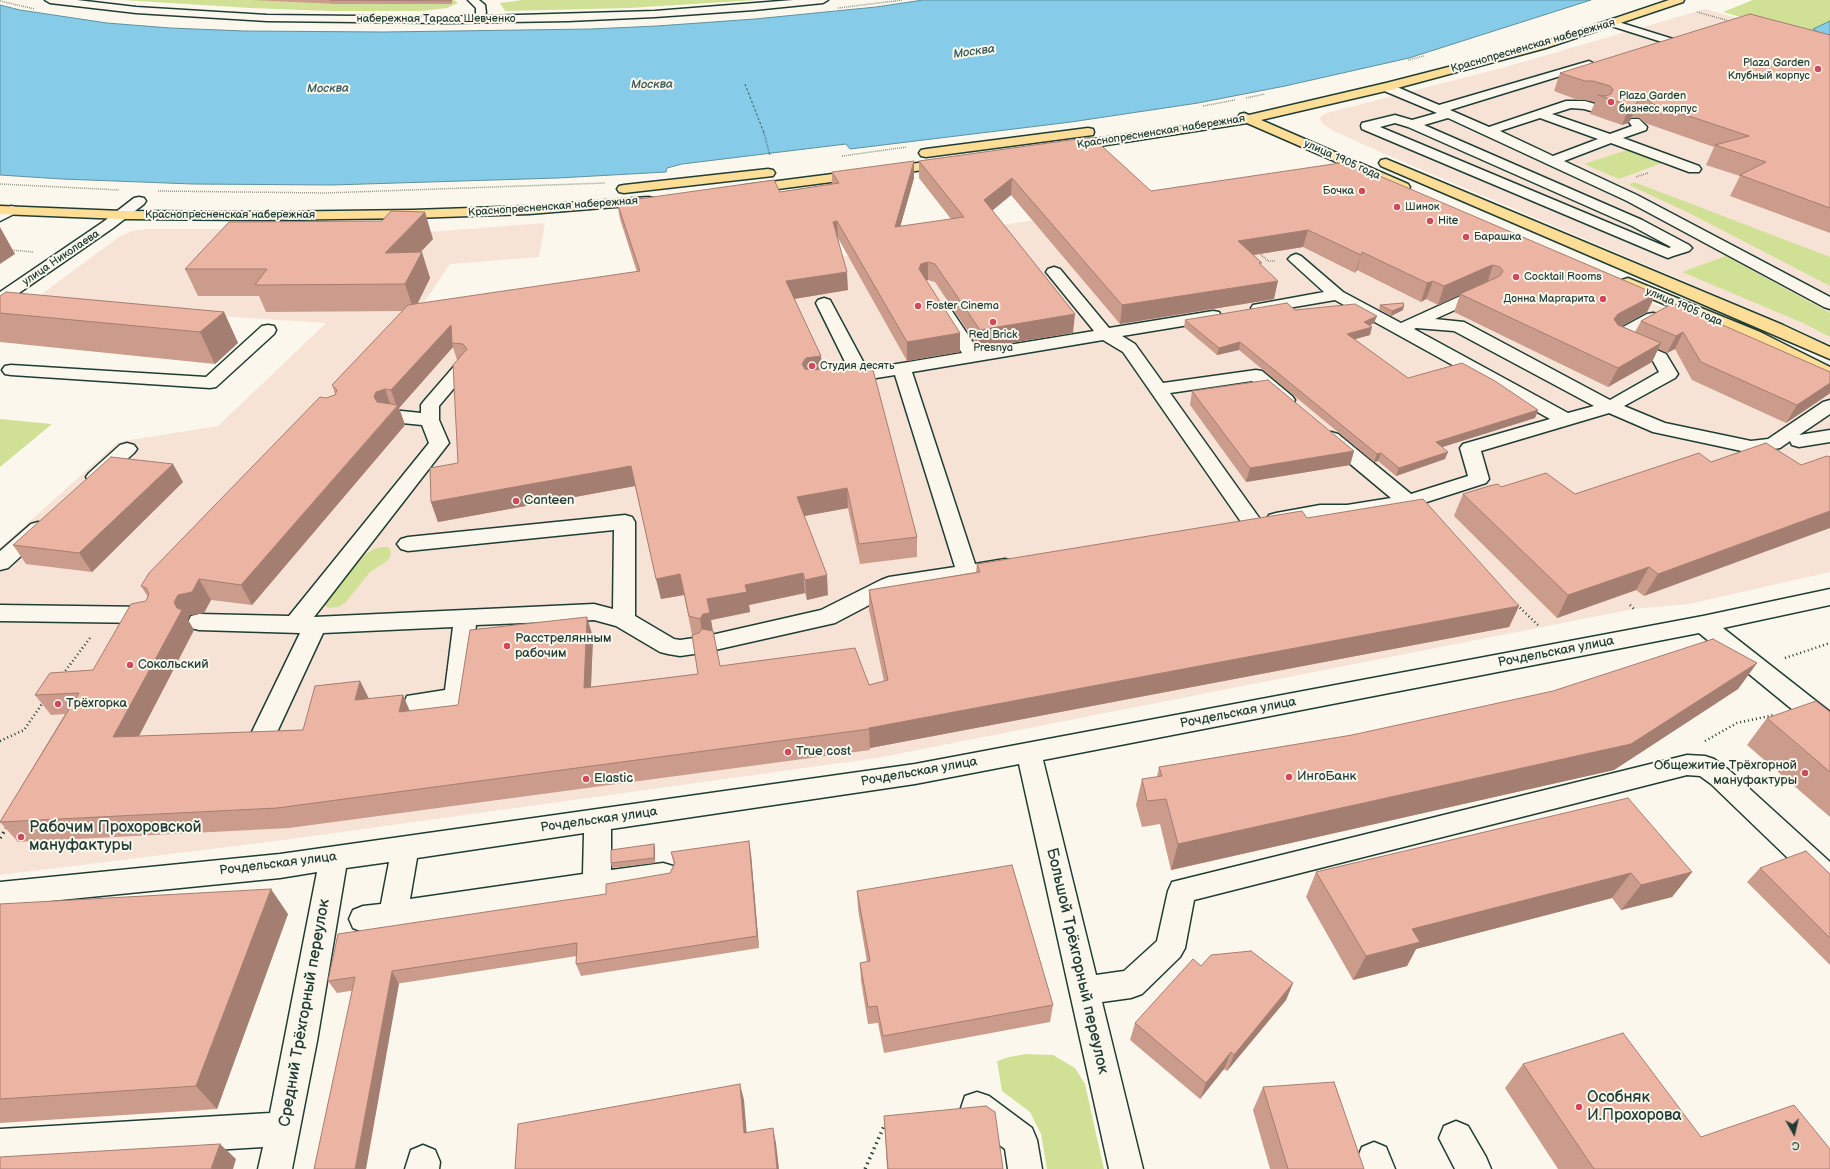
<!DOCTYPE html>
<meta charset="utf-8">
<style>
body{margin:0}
#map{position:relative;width:1830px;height:1169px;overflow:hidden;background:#fbf7ec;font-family:"Balsamiq Sans",sans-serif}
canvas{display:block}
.north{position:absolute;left:1774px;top:1113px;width:40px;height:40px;-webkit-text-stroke:3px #fbf7ec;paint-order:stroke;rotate:172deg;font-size:11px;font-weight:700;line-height:16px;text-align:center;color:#1f3d34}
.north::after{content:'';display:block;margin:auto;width:14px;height:18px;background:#1f3d34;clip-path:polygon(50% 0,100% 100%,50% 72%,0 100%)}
</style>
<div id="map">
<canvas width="1830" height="1169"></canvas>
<div class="north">С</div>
</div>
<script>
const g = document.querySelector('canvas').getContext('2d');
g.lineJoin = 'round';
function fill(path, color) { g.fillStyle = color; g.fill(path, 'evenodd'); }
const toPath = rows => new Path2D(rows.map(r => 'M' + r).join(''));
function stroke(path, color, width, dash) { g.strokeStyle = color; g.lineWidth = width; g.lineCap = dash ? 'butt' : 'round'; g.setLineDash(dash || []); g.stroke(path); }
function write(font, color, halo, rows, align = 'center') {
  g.font = font + ' "Balsamiq Sans",sans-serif'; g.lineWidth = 4; g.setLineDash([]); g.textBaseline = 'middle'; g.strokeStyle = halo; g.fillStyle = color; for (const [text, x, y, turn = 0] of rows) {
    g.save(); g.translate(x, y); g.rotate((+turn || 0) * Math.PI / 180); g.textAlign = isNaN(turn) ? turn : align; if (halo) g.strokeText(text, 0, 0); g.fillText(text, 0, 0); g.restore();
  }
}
fill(toPath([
 [1705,9,1830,44,1830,345,1799,330,1380,152,1332,130,1323,124,1320,119,1321,116,1327,113,1509,66],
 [1350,173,1724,334,1830,383,1830,572,1689,604,1634,609,877,758,284,840,0,875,0,548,118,442,218,426,326,323,28,304,119,237,132,231,146,229,261,229,402,234,545,223,539,257,450,264,413,319,886,250,881,243]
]), '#f6e3d6');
fill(toPath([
 [122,0,454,0,458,3,447,8,422,11,331,11,250,8],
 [523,0,757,0,630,8,505,11,500,3],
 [1753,0,1830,0,1830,42,1723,12],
 [1627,150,1662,163,1619,179,1584,164],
 [1634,182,1830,257,1830,286,1689,213,1629,185],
 [1726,256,1830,313,1830,337,1803,323,1682,272],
 [0,419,52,424,0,467],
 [382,547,388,547,391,551,390,557,387,561,370,572,345,603,338,607,329,608,324,605,322,602,353,562,374,549],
 [1026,1054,1053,1055,1075,1068,1085,1084,1104,1169,1047,1169,1041,1134,1030,1112,1002,1091,997,1061,1009,1057]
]), '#d0e196');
const water = toPath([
 [923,0,1591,0,1409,58,1285,86,1198,103,1071,122,850,149,846,144,682,164,667,168,666,172,558,178,332,185,193,184,62,179,0,175,0,5,20,10,107,23,170,28,244,31,384,32,591,29,657,26,755,19,876,7,923,0],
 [1830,21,1830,36,1818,32,1813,29,1830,21]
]);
fill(water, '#86cbe7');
stroke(water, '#5d929f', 1);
stroke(toPath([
 [745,84,764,133]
]), '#345958', 1, [2.5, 2]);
const minor = toPath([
 [45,0,77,0,136,7,267,15,448,17,473,16,476,13,476,8,468,0,479,0,485,5,486,13,484,16,655,11,793,0,828,0,823,3,754,10,655,17,568,21,448,23,267,21,136,13,50,3,45,0],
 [1612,20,1689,44,1691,46,1689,48,1681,48,1608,25,1607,23,1612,20],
 [1589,61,1595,64,1593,66,1450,110,1489,127,1566,101,1585,101,1602,106,1604,109,1602,112,1598,113,1584,109,1571,108,1552,114,1610,134,1632,126,1629,122,1631,119,1639,119,1647,127,1646,130,1623,138,1699,166,1701,169,1699,172,1689,172,1611,143,1564,161,1637,195,1830,297,1830,309,1824,307,1627,201,1448,118,1424,125,1642,220,1689,245,1692,248,1689,251,1673,256,1668,258,1663,256,1362,129,1361,126,1362,123,1395,115,1412,120,1437,113,1382,90,1380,87,1382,84,1390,84,1439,105,1589,61],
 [1540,118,1598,139,1553,156,1500,131,1540,118],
 [1395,123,1408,127,1632,226,1671,247,1669,248,1380,127,1395,123],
 [139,197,144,198,146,201,144,204,113,228,6,302,0,304,0,292,103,222,134,198,139,197],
 [11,206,16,207,18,210,16,213,0,221,0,211,11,206],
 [1296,254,1301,256,1343,292,1401,323,1478,288,1484,286,1490,288,1492,291,1490,294,1435,319,1464,322,1610,400,1659,372,1653,361,1610,342,1607,338,1610,334,1647,314,1653,313,1659,314,1661,318,1659,322,1629,338,1666,354,1678,374,1675,378,1624,406,1665,423,1751,441,1768,439,1823,402,1830,400,1830,414,1799,435,1830,430,1830,442,1799,447,1792,445,1790,441,1780,448,1751,453,1653,432,1609,413,1481,451,1489,479,1486,483,1408,508,1347,519,1320,519,1276,527,1269,525,1266,520,1269,515,1276,513,1320,505,1347,505,1391,498,1324,442,1321,438,1324,434,1331,432,1338,434,1411,494,1468,476,1460,448,1463,444,1550,419,1335,300,1259,313,1253,311,1251,308,1253,305,1324,292,1291,262,1288,259,1291,256,1296,254],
 [1416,328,1454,331,1594,406,1568,413,1414,329,1416,328],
 [1054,267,1060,269,1109,328,1213,311,1219,312,1221,316,1219,320,1213,321,1122,336,1135,344,1163,383,1256,370,1262,371,1292,396,1295,400,1292,404,1286,405,1280,404,1252,381,1170,393,1260,519,1263,524,1260,529,1253,531,1246,529,1123,352,1103,340,912,372,975,564,1005,559,1013,561,1016,566,1013,571,894,592,835,623,715,650,707,648,703,642,707,636,821,610,881,580,889,577,955,567,895,375,845,383,839,382,836,378,839,374,850,372,816,303,818,300,824,298,830,300,867,369,962,353,936,312,938,308,944,307,950,308,978,350,1094,331,1046,272,1048,269,1054,267],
 [268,325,274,326,276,330,274,334,216,387,210,388,11,375,5,374,2,370,5,366,11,365,206,377,262,326,268,325],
 [462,363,468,364,471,368,439,406,439,420,449,443,314,617,594,604,613,609,614,530,408,551,401,549,397,544,401,539,408,537,625,515,632,517,635,522,635,616,674,639,680,640,694,638,702,640,706,646,702,652,694,654,680,656,668,654,660,652,616,626,594,620,476,625,468,698,465,704,456,707,416,712,407,710,404,703,407,696,445,690,453,627,323,633,271,745,262,748,253,745,249,738,300,633,199,630,191,628,188,622,191,616,199,614,289,616,429,443,422,425,392,422,385,420,383,416,385,412,392,410,421,413,421,405,424,401,456,364,462,363],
 [127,443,134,445,137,449,134,453,103,481,96,483,89,481,86,477,89,473,120,445,127,443],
 [38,522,45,524,48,529,45,534,8,568,0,570,0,551,31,524,38,522],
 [1830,589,1830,605,1723,628,1830,712,1830,736,1821,733,1699,633,1043,760,1096,975,1124,971,1157,941,1168,891,1172,882,1687,755,1705,756,1714,759,1729,770,1830,862,1830,892,1820,889,1711,784,1700,776,1687,775,1194,900,1185,948,1180,957,1142,994,1131,998,1102,1002,1143,1169,1109,1169,1019,764,915,784,611,829,611,870,663,863,673,866,677,875,673,884,663,887,363,932,353,928,349,919,353,910,363,906,381,904,389,862,346,868,317,1041,292,1169,258,1169,263,1147,0,1163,0,1129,270,1113,317,872,280,878,0,906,0,882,280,854,915,764,1703,616,1830,589],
 [584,833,583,874,410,899,417,858,584,833],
 [0,605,149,607,157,609,160,615,157,621,149,623,0,621,0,605],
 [977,1092,989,1096,1032,1128,1037,1140,1042,1169,1008,1169,1005,1149,965,1120,961,1108,965,1096,977,1092],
 [1456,1121,1468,1126,1486,1157,1491,1169,1455,1169,1439,1138,1444,1126,1456,1121],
 [1374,1142,1386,1147,1395,1169,1361,1169,1357,1159,1362,1147,1374,1142],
 [423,1145,435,1150,440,1162,439,1169,405,1169,411,1150,423,1145]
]);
const major = toPath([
 [1669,0,1684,0,1683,2,1546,48,1390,90,1261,120,1408,184,1410,187,1408,190,1403,191,1247,123,1068,151,1063,150,1061,147,1063,144,1068,143,1197,124,1238,117,1240,114,1244,113,1249,115,1386,83,1538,44,1669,0],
 [1088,128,1093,129,1094,132,1093,135,926,157,921,156,919,153,921,150,926,149,1088,128],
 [949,159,954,160,956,163,954,166,747,193,742,192,740,189,742,186,747,185,949,159],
 [1386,159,1783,325,1830,347,1830,359,1381,166,1379,163,1381,160,1386,159],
 [768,169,773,170,775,173,773,176,624,193,619,192,617,189,619,186,624,185,768,169],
 [648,197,653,198,655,201,653,204,529,214,413,218,262,220,122,219,0,214,0,206,122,211,262,212,413,210,529,206,648,197],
 [1628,278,1760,332,1830,367,1830,379,1824,378,1748,340,1622,286,1620,283,1622,280,1628,278]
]);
stroke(minor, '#1f3d34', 3);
stroke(major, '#1f3d34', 3);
stroke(toPath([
 [0,1,35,9],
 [838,8,903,0],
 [1697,12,1729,21],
 [1408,60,1424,56],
 [1246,98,1265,94],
 [1203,106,1235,100],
 [764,133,770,156],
 [842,156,907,147],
 [1636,177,1648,173],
 [0,184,119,190],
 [158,191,325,193,605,183],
 [10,250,33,252],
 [1258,252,1268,261,1275,261]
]), '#1f3d34', 1.5, [0.5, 1.5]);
stroke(toPath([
 [1517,605,1538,625],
 [1630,605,1634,609],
 [1785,658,1830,643],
 [63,674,90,638],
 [0,741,24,730,44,701],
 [1705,741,1737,723,1774,715]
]), '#1f3d34', 2.5, [1, 3]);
stroke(toPath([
 [0,838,7,827],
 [865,1169,885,1124]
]), '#1f3d34', 3.5, [1.5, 4]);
fill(minor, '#fbf7ec');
fill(major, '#fedd96');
fill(toPath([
 [252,0,450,0,452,1,452,4,338,4],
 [1830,35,1830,233,1730,196,1740,176,1706,165,1714,147,1645,123,1639,118,1631,118,1628,123,1622,125,1590,114,1595,102,1585,100,1578,100,1554,91,1560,73],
 [919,161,1151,191,1656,294,1647,312,1622,326,1635,332,1641,321,1668,306,1829,394,1786,423,1692,380,1675,349,1667,353,1658,349,1652,362,1608,387,1454,312,1460,295,1438,305,1426,299,1421,302,1357,270,1355,273,1303,247,1254,255,1262,266,1274,299,1120,324,1011,195,992,211,1073,333,979,348,935,282,928,280,926,280,960,352,907,361,838,238,848,290,794,299,821,356,822,370,917,537,917,557,860,564,848,508,804,516,828,595,807,600,805,593,749,605,750,612,711,620,720,666,869,685,884,681,869,610,869,590,976,572,977,564,1307,518,1519,606,1509,627,870,748,870,750,289,828,18,842,0,822,65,714,51,715,35,695,93,670,146,601,148,597,141,586,326,398,335,395,335,394,332,385,403,311,266,312,259,296,198,296,185,269,433,239,421,252,430,278,417,304,637,272,620,219,617,202,780,192,832,184,832,172,914,178,900,227,951,219,919,178],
 [453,347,457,360,458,463,431,502,438,522,635,486,661,599,684,595,692,635,698,674,591,687,593,637,458,705,409,711,403,695,369,699,360,681,303,730,139,736,194,630,188,620,190,615,204,613,211,600,252,605,405,425,399,408],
 [0,296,224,312,238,343,215,364,0,342],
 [1380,305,1403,310,1391,316,1379,309],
 [1295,310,1374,323,1370,326,1370,335,1354,339,1408,378,1538,410,1535,418,1442,447,1445,459,1396,476,1378,461,1374,462,1239,350,1217,355,1184,327,1185,320],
 [1192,391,1354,451,1350,465,1246,482,1190,405],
 [1766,443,1644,596,1636,590,1557,618,1454,516,1463,494,1501,487,1575,494,1711,462],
 [183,482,92,572,26,564,13,545],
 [1757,663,1738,689,1614,770,1171,870,1160,824,1142,827,1136,805,1142,779,1157,777,1159,767,1352,735],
 [1830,712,1830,817,1747,745,1767,718],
 [654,844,655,848,655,863,612,868,611,863],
 [671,852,751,854,759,948,581,976,576,964,577,956,337,993,328,981,606,894,670,873,674,865],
 [1760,868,1830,874,1830,965,1747,882],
 [1316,872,1692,872,1672,897,1621,910,1612,898,1416,949,1407,966,1353,980,1306,897],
 [857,891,1053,1005,1050,1022,884,1053,878,1023,868,1024,861,981,860,963,867,962,858,909],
 [0,904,288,914,217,1109,0,1123],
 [1201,966,1293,983,1286,1000,1227,1071,1224,1069,1200,1099,1130,1040,1135,1023],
 [1523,1064,1701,1137,1830,1169,1558,1169,1505,1088],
 [1263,1087,1364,1169,1270,1169,1253,1110],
 [884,1116,1003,1169,887,1169]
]), '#cb9b8c');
fill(toPath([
 [1639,99,1631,118,1628,123,1622,125,1630,106],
 [914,161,914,178,895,245,895,227],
 [1012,178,1011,195,983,218,984,200],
 [425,212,433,239,394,279,385,253],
 [837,221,838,238,833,222],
 [0,227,15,254,0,264],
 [1308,230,1303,247,1234,258,1238,241],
 [422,252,430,278,414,311,405,284],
 [1362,252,1357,270,1355,273],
 [928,262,928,280,921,282,919,269,921,264],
 [1493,265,1487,284,1460,294,1460,295,1438,305,1444,286,1487,267],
 [847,272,848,290,788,300,786,281],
 [1278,281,1274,299,1120,324,1122,305],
 [1433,281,1426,299,1421,302,1427,283],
 [1656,294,1647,312,1609,333,1614,319,1618,314],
 [1404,306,1403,310,1391,316,1392,311],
 [224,312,238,343,215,364,200,332],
 [1075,314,1073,333,979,348,980,330],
 [1377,316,1374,323,1362,329,1364,322],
 [451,325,452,343,453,347,399,408,405,425,252,605,241,585,397,407,391,390],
 [1372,327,1370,335,1345,342,1347,334],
 [1683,332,1675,349,1667,353,1676,336],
 [960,333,960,352,907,361,907,342],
 [1240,342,1239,350,1217,355,1219,348],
 [1661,343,1652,362,1608,387,1618,368],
 [821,356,823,375,808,378,802,364,806,358],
 [1830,383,1830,393,1829,394,1786,423,1797,405],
 [385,389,392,409,384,411,374,397,376,392],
 [1538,410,1535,418,1433,450,1436,442],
 [1354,451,1350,465,1246,482,1250,468],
 [1448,452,1445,459,1396,476,1399,468],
 [1381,453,1378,461,1374,462,1377,454],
 [173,464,183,482,92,572,79,553],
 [631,466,635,486,438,522,431,502],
 [847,488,848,508,799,517,797,497],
 [1830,511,1830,528,1644,596,1658,574],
 [1649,567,1636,590,1557,618,1568,595],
 [803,573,805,593,749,605,750,612,711,620,713,633,703,639,700,619,707,599,745,585],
 [680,574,684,595,661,599,656,579],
 [827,575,828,595,807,600,805,580],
 [199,579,211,600,204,613,190,615,188,620,194,630,128,757,113,737,178,595],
 [1519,606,1509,627,870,748,869,728],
 [587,617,593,637,590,709,584,688],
 [1757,663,1738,689,1614,770,1171,870,1178,844],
 [360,681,370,701,355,700],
 [403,695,412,716,399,712],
 [749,841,751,854,759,948,757,936],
 [654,844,655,848,655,863,654,858],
 [1692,872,1672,897,1621,910,1641,885],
 [1631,873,1612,898,1416,949,1407,966,1353,980,1366,956,1412,929],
 [271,889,288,914,217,1109,196,1086],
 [392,971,399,984,366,1169,355,1169],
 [1293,983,1286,1000,1227,1071,1234,1055],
 [1231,1052,1224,1069,1200,1099,1206,1083],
 [740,1084,744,1100,748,1148,744,1133],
 [773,1128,776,1143,779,1169,777,1169],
 [220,1144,236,1159,233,1169,211,1169]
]), '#a57e72');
const building = toPath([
 [331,0,450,0,452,1,337,0,331,0],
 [1750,14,1830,35,1830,208,1740,175,1766,162,1715,145,1749,136,1653,104,1647,99,1639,99,1636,104,1630,106,1598,95,1606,96,1611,94,1613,89,1610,86,1593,81,1585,81,1560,73,1750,14],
 [1092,137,1151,191,1347,162,1656,294,1618,314,1614,319,1618,325,1661,343,1618,368,1460,294,1500,276,1503,271,1500,267,1493,265,1487,267,1444,286,1433,281,1427,283,1362,252,1361,255,1308,230,1238,241,1262,263,1259,263,1278,281,1122,305,1012,178,984,200,1075,314,980,330,935,264,928,262,921,264,919,269,960,333,907,342,837,221,833,222,847,272,786,281,821,356,806,358,802,364,805,369,812,370,872,366,917,537,859,544,847,488,797,497,827,575,805,580,803,573,745,585,747,592,707,599,710,613,703,614,700,619,689,616,680,574,656,579,631,466,431,502,430,468,458,463,453,365,467,349,463,344,452,343,451,325,391,390,385,389,376,392,374,397,377,402,398,405,241,585,199,579,192,592,178,595,174,602,177,608,182,610,113,737,303,730,315,686,360,681,355,700,403,695,399,712,458,705,470,630,587,617,584,688,698,674,692,635,699,633,702,629,713,631,720,666,855,648,869,685,888,680,869,590,980,572,977,564,1302,511,1307,518,1423,499,1519,606,869,728,869,729,277,808,0,822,79,693,35,695,50,673,93,670,131,604,146,601,149,594,146,588,141,586,149,573,320,397,326,398,335,395,337,390,332,385,408,305,640,271,617,202,774,180,780,192,839,183,832,172,914,161,895,227,964,217,919,161,1092,137],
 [391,211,425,212,385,253,422,252,405,284,255,285,267,269,185,269,229,222,382,221,391,211],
 [6,292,224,312,200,332,0,313,0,296,6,292],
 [1670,302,1830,372,1830,383,1797,405,1701,362,1683,332,1676,336,1641,321,1668,306,1670,302],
 [1287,303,1295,310,1355,304,1377,316,1364,322,1372,327,1347,334,1408,378,1462,363,1495,381,1538,410,1436,442,1448,452,1399,468,1381,453,1377,454,1240,342,1219,348,1185,320,1287,303],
 [1403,303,1404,306,1392,311,1380,305,1403,303],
 [1268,380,1354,451,1250,468,1192,391,1268,380],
 [1766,443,1801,465,1827,456,1830,457,1830,511,1658,574,1649,567,1568,595,1463,494,1489,486,1498,484,1501,487,1546,473,1575,494,1699,453,1711,462,1766,443],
 [111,457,173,464,79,553,13,545,111,457],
 [1713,639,1757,663,1631,744,1178,844,1166,799,1147,801,1142,779,1162,776,1159,767,1352,735,1553,691,1713,639],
 [1816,701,1830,712,1830,772,1767,718,1816,701],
 [1628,798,1692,872,1641,885,1631,873,1412,929,1420,942,1366,956,1316,872,1628,798],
 [749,841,757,936,576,964,577,943,392,971,355,1169,314,1169,355,977,328,981,338,934,606,894,606,884,670,873,675,863,671,852,749,841],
 [654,844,654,858,611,863,611,850,654,844],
 [1806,851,1830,874,1830,938,1760,868,1806,851],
 [1012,865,1053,1005,883,1036,877,1006,868,1007,860,963,870,961,857,891,1012,865],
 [271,889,196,1086,0,1099,0,904,271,889],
 [1251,951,1293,983,1234,1055,1231,1052,1206,1083,1135,1023,1193,959,1201,966,1211,955,1251,951],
 [1623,1033,1701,1137,1794,1105,1830,1149,1830,1169,1593,1169,1594,1169,1523,1064,1623,1033],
 [1334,1082,1364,1169,1288,1169,1263,1087,1334,1082],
 [740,1084,744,1133,773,1128,777,1169,515,1169,518,1124,740,1084],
 [986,1106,995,1112,1003,1169,888,1169,884,1116,986,1106],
 [220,1144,211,1169,0,1169,0,1157,220,1144]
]);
fill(building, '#ecb4a3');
stroke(building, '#a57e72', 1);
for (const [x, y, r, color] of [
 [1818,69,4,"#d1495b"],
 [1611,102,4,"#d1495b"],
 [1362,191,4,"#d1495b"],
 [1397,207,4,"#d1495b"],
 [1430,221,4,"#d1495b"],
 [1466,237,4,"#d1495b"],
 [1516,277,4,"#d1495b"],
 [1603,299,4,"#d1495b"],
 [918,306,4,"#d1495b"],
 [993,322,4,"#d1495b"],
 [812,366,4,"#d1495b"],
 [516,501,4,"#d1495b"],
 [507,646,4,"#d1495b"],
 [130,665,4,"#d1495b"],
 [58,704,4,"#d1495b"],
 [788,752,4,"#d1495b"],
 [1805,773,4,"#d1495b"],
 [1289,777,4,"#d1495b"],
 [586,779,4,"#d1495b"],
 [21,837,4,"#d1495b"],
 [1579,1107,4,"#d1495b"]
]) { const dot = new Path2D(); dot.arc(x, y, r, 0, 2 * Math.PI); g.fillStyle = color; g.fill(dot); stroke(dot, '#fbf7ec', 1.5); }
write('11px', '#1f3d34', '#fbf7ec', [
 ["набережная Тараса Шевченко",436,19],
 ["Краснопресненская набережная",1533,46,-16],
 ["Краснопресненская набережная",1161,132,-9],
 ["улица 1905 года",1342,160,24],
 ["Краснопресненская набережная",553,207,-4],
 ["Краснопресненская набережная",230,215],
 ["улица Николаева",61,258,-34],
 ["улица 1905 года",1684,307,23]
]);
write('11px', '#1f3d34', '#fbf7ec', [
 ["Plaza Garden",1810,63,"right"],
 ["Клубный корпус",1810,76,"right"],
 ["Plaza Garden",1619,96],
 ["бизнесс корпус",1619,109],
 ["Бочка",1354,191,"right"],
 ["Шинок",1405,207],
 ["Hite",1438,221],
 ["Барашка",1474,237],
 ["Cocktail Rooms",1524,277],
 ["Донна Маргарита",1595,299,"right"],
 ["Foster Cinema",926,306],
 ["Red Brick",993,335,"center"],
 ["Presnya",993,348,"center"],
 ["Студия десять",820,366]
], 'left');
write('italic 12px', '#345958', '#fbf7ec', [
 ["Москва",974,52,-8],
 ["Москва",652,85,-1],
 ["Москва",328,89,-1]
]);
write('13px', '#1f3d34', '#fbf7ec', [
 ["Canteen",524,501],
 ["Расстрелянным",515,639],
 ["рабочим",515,654],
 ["Сокольский",138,665],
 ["Трёхгорка",66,704],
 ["True cost",796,752],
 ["Общежитие Трёхгорной",1797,766,"right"],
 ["мануфактуры",1797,781,"right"],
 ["ИнгоБанк",1297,777],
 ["Elastic",594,779]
], 'left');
write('13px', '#1f3d34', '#fbf7ec', [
 ["Рочдельская улица",1556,652,-11],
 ["Рочдельская улица",1238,713,-11],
 ["Рочдельская улица",919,772,-10],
 ["Рочдельская улица",599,820,-8],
 ["Рочдельская улица",278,864,-7]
]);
write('16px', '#1f3d34', '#fbf7ec', [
 ["Рабочим Прохоровской",29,828],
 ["мануфактуры",29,846],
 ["Особняк",1587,1098],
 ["И.Прохорова",1587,1116]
], 'left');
write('16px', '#1f3d34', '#fbf7ec', [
 ["Большой Трёхгорный переулок",1077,961,77],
 ["Средний Трёхгорный переулок",305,1013,-80]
]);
</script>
